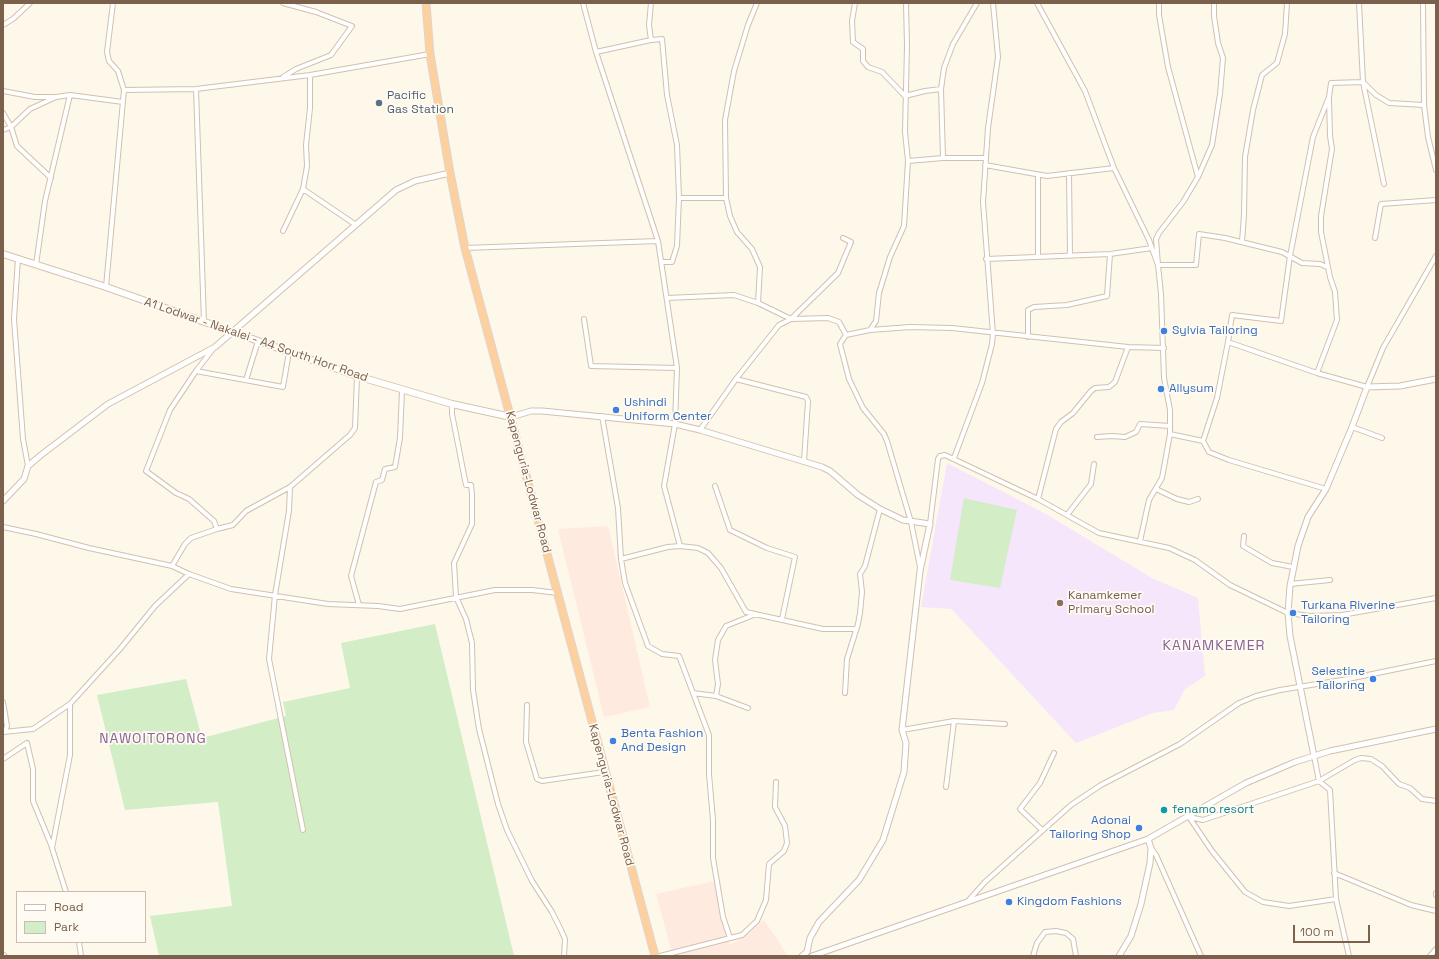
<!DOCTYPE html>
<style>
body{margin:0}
#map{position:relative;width:1439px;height:959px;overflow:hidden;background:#fef8ea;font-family:"Space Grotesk",sans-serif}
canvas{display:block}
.frame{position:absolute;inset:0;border:4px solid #7b604b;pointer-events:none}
.legend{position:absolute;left:16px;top:891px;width:130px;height:52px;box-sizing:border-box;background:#fffbf2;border:1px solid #cabdaf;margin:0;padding:5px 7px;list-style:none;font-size:12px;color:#7b604b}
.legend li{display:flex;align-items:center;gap:8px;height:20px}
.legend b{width:20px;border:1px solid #cabdaf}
.scale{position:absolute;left:1293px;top:925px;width:77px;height:18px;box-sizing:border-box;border:2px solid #7b604b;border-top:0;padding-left:5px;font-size:12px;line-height:14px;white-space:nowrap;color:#7b604b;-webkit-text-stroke:3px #fffbf2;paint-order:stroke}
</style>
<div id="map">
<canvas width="1439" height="959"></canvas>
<div class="frame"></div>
<ul class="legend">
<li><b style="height:5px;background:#fff"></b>Road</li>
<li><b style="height:11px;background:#d3edc7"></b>Park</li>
</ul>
<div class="scale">100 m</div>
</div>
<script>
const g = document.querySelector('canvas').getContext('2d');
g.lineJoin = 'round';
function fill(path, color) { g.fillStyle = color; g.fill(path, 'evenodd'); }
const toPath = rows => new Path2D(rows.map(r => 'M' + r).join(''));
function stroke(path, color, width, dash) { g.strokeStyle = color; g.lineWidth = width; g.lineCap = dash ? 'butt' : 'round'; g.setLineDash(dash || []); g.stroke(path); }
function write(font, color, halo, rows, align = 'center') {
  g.font = font + ' "Space Grotesk",sans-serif'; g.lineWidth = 3.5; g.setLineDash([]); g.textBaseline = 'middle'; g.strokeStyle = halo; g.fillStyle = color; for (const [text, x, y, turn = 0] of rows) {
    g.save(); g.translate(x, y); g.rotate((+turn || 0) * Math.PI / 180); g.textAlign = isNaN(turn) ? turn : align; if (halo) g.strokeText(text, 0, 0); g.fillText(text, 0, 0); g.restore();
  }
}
fill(toPath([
 [608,526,650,707,604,717,558,529],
 [715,881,719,914,730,945,749,933,764,920,788,956,673,956,656,894]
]), '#feeade');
fill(toPath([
 [947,463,1046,514,1152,578,1198,598,1205,676,1185,689,1174,710,1153,713,1076,743,957,615,951,609,921,607]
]), '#f5e6fb');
fill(toPath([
 [964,498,1017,510,1000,588,950,580],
 [435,624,514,956,159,956,150,916,232,906,218,802,125,810,97,695,186,679,202,738,286,716,283,702,350,688,341,643]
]), '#d3edc7');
const minor = toPath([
 [583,3,596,52,658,241,677,368],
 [855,3,852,21,853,42,863,49,863,61,868,67,882,72,905,96,925,91,941,89],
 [906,3,907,46,905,132,908,161],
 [1037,3,1085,91,1114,168,1149,240,1158,265,1161,294,1164,378,1170,410,1170,434,1203,441,1209,452,1229,460,1326,489],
 [1159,3,1159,15,1168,67,1198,177],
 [1214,3,1214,16,1218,43,1223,58,1220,94,1212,145,1198,177,1183,202,1159,233,1156,239,1158,265,1196,265,1199,234,1225,238,1282,252,1302,263,1320,264,1327,267],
 [1359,3,1363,82,1384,184],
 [1423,3,1424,105,1428,137,1436,170],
 [3,25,13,19,30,3],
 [651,40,662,39,667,95,677,145,679,198,677,246,672,262,662,262],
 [596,52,651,40,649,25,651,3],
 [283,77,296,69,331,55,352,26,316,12,283,3],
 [196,89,310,75,430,54],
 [124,90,196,89,204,322],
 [3,91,35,97,54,97],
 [3,113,11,127,17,146,51,178],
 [3,130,11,127,30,109,56,97,70,95],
 [943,158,986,158],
 [985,165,1047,176,1114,168],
 [1069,173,1070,256],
 [1038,175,1038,257],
 [303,189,356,225],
 [679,198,726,198,725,120,734,71,748,25,757,3],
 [726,198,730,216,737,232,752,249,760,267,758,303,791,319,838,273,851,242,843,238],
 [283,231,303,189,307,166,306,145,310,108,310,75],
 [1375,238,1381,204,1436,200],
 [1242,242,1244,215,1245,157,1253,110,1262,75,1277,63,1285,34,1287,3],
 [465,248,658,241],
 [18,258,14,319,23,439,28,466],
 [986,259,1110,254,1152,248],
 [36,265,45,201,70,95,123,102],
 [106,287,124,90,118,71,109,61,107,52,113,3],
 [667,298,734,295,758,303],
 [584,319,591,366,677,368,675,424,664,486,680,546],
 [870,330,876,321,879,293,890,257,904,226,908,161,943,158,941,89,944,68,953,44,977,3],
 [846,335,840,344,849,379,863,408,884,434,887,441,911,522,920,567],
 [1028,337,1028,310,1034,307,1067,305,1107,296,1110,254],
 [1228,342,1232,315,1281,321,1290,256,1313,137,1329,97,1331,83,1363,82,1376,95,1389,103,1424,105],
 [196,371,283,387,289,352],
 [1317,373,1337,320,1335,292,1330,277,1321,232,1321,216,1332,149,1330,136,1329,99],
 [736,379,806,397,808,401,804,461],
 [246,380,258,341],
 [452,404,452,414,466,485,471,485,472,494,472,524,454,563,456,597,466,619,472,643,473,690,479,729,498,804,507,830,532,881,552,912,561,930,565,939,564,956],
 [602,416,618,508,621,559,625,583,648,646,662,654,679,656,709,735,709,774,713,820,713,858,723,917,730,938],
 [1352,427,1382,438],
 [700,430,736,379,779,325,791,319,828,318,839,322,846,335,870,330,910,327,952,328,1128,347,1164,348],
 [1097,437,1112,436,1125,437,1136,432,1140,424,1170,426],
 [1203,441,1217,398,1228,342,1317,373,1367,387,1383,348,1436,256],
 [954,458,982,383,992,344,993,334,983,202,988,128,998,57,993,3],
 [715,486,730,530,767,548,795,557,782,619],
 [290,487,289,511,275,595,269,659,303,830],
 [1156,489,1177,499,1189,502,1198,499],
 [1038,499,1056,429,1061,422,1073,413,1091,391,1095,388,1109,387,1115,382,1128,347],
 [1067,515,1091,484,1094,464],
 [930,524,938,459,940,456,945,455,1038,499,1099,533,1169,548,1195,560,1230,585,1288,613,1310,616,1342,615,1436,598],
 [3,527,36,534,89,548,172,566,189,574,231,589,328,604,378,606,400,609,495,590,532,590,558,593],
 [217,529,233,525,246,511,290,487,350,435,355,428,357,376],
 [1244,536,1243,546,1272,563,1293,567],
 [1140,541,1149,500,1162,478,1170,434],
 [621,559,668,547,680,546,698,548,708,553,721,568,746,612,823,629,856,629],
 [172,566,185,544,191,538,217,529,214,521,189,499,176,493,146,471,170,410,196,371,213,349],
 [1290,584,1330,580],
 [359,605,351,576,376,482,382,480,385,469,395,467,400,438,402,390],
 [693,693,716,696,748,708],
 [845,693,847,659,858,624,860,613,862,592,860,574,865,566,880,509],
 [716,696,718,684,715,660,718,640,726,626,756,614],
 [3,702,7,726,5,732],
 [527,705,526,742,537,779,542,781,604,772],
 [902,730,954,721,1005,724],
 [3,732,33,729,70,704],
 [1314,756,1319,781,1203,820,1189,817,1212,851,1245,892,1263,902,1289,906,1336,899],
 [3,759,27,743,33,769,33,801,52,847],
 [946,787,954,721],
 [1042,830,1020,809,1040,783,1054,753],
 [1151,848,1156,855,1201,956],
 [1334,873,1411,905,1436,911],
 [66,892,52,848,70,755,70,704,120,649,155,606,189,574],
 [1436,893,1436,895],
 [968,901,985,882,1071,805,1101,785,1180,744,1239,703,1256,696,1280,690,1348,679,1436,661],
 [79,942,81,956],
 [660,956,742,935,757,921,766,900,769,864,784,851,787,843,785,826,775,807,776,782],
 [1033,956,1037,943,1045,932,1056,931,1066,933,1073,939,1076,956],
 [1349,956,1336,899,1330,790,1319,781,1355,760,1361,758,1371,759,1382,766,1399,784,1410,788,1422,799,1436,801],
 [1430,956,1436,949]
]);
const tertiary = toPath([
 [511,417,531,411,542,411,675,424,700,430,822,467,830,471,858,495,880,509,903,520,930,524,920,571,902,730,906,743,904,772,883,840,859,880,819,922,810,938,807,952,802,956],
 [3,501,24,479,28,466,41,455,108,404,215,347,396,190,415,181,450,173],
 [1314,756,1290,636,1288,613,1290,586,1298,546,1308,517,1326,489,1352,427,1367,387,1400,386,1436,379],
 [3,955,4,956],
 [812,956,1148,839,1246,783,1295,762,1330,751,1436,729],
 [1119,956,1131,936,1141,904,1150,863,1151,848,1148,839]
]);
const secondary = toPath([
 [3,254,106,287,357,376,452,404,511,417]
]);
const trunk = toPath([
 [426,3,430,54,450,173,465,248,655,956]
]);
stroke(minor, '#d2c0ae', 6);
stroke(tertiary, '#d2c0ae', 7);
stroke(secondary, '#d7c3ae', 8);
stroke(trunk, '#ddd6d0', 9);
stroke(minor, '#fff', 4);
stroke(tertiary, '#fff', 5);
stroke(secondary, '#fff', 6);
stroke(trunk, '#fdd09f', 7);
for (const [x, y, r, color] of [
 [379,103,4,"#5c6f8a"],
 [1164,331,4,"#3f7fe0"],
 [1161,389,4,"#3f7fe0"],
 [616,410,4,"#3f7fe0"],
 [1060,603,4,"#8d6e63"],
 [1293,613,4,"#3f7fe0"],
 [1373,679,4,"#3f7fe0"],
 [613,741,4,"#3f7fe0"],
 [1164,810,4,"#0f9aa8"],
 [1139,828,4,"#3f7fe0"],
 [1009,902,4,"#3f7fe0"]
]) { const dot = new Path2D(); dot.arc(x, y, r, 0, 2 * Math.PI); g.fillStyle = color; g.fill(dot); stroke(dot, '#fffbf2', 1.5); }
write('12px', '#4e5e75', '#fffbf2', [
 ["Pacific",387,96],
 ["Gas Station",387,110]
], 'left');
write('12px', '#366cbe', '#fffbf2', [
 ["Sylvia Tailoring",1172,331],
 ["Allysum",1169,389],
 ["Ushindi",624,403],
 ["Uniform Center",624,417],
 ["Turkana Riverine",1301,606],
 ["Tailoring",1301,620],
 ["Selestine",1365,672,"right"],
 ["Tailoring",1365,686,"right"],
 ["Benta Fashion",621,734],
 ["And Design",621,748],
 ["Adonai",1131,821,"right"],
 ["Tailoring Shop",1131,835,"right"],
 ["Kingdom Fashions",1017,902]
], 'left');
write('12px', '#7b604b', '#fffbf2', [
 ["A1 Lodwar - Nakalei - A4 South Horr Road",256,340,19],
 ["Kapenguria-Lodwar Road",528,482,75],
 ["Kapenguria-Lodwar Road",611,795,75]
]);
write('12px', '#785e54', '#fffbf2', [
 ["Kanamkemer",1068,596],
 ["Primary School",1068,610]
], 'left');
write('12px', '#0d838f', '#fffbf2', [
 ["fenamo resort",1172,810]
], 'left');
g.letterSpacing = '1px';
write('14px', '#8a6397', '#fffbf2', [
 ["KANAMKEMER",1214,646],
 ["NAWOITORONG",153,739]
]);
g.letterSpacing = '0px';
</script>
